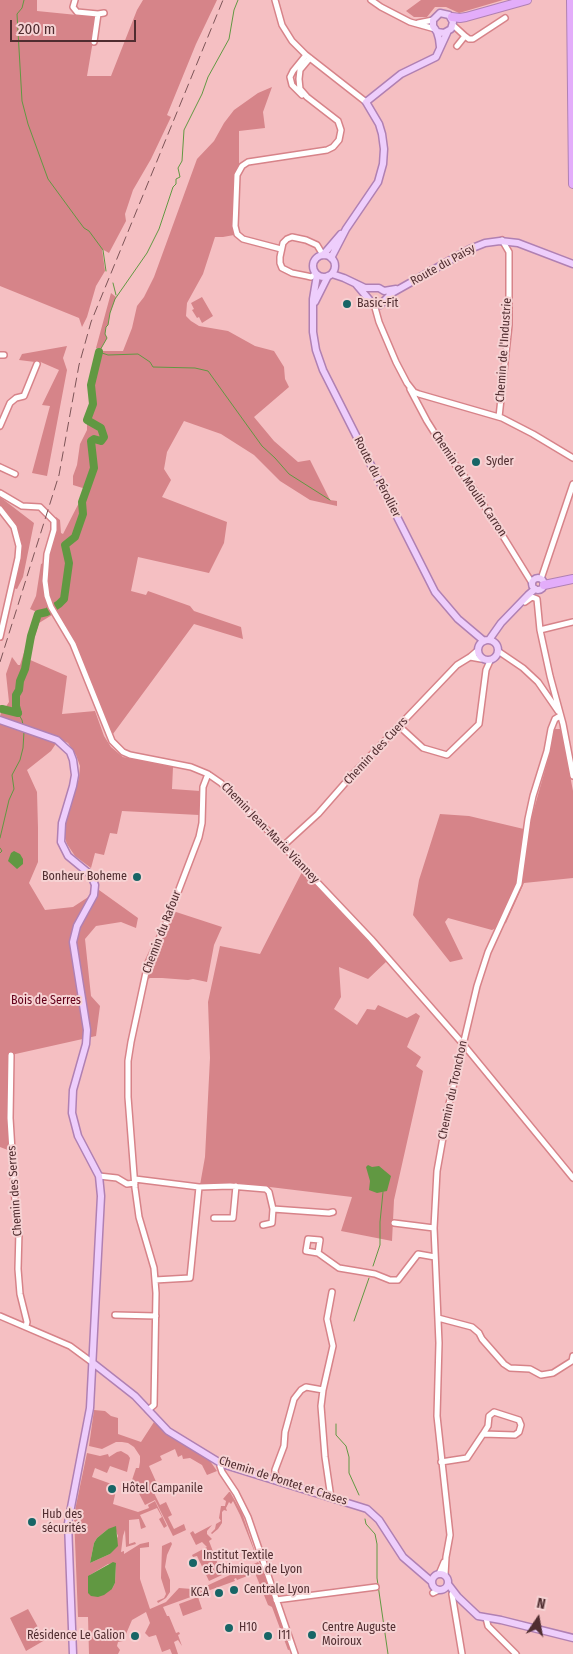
<!DOCTYPE html>
<meta charset="utf-8">
<style>
body{margin:0}
#map{position:relative;width:573px;height:1654px;overflow:hidden;background:#f5bfc2;font-family:"Fira Sans Condensed",sans-serif}
canvas{display:block}
.north{position:absolute;left:513px;top:1594px;width:50px;height:50px;-webkit-text-stroke:4px #f6d2d3;paint-order:stroke;rotate:12deg;font-size:14px;font-weight:700;line-height:20px;text-align:center;color:#502d30}
.north::after{content:'';display:block;margin:auto;width:18px;height:22px;background:#502d30;clip-path:polygon(50% 0,100% 100%,50% 72%,0 100%)}
.scale{position:absolute;left:10px;top:20px;width:126px;height:22px;box-sizing:border-box;border:2px solid #502d30;border-top:0;padding-left:6px;font-size:15px;line-height:18px;white-space:nowrap;color:#502d30;-webkit-text-stroke:4px #f6d2d3;paint-order:stroke}
</style>
<div id="map">
<canvas width="573" height="1654"></canvas>
<div class="north">N</div>
<div class="scale">200 m</div>
</div>
<script>
const g = document.querySelector('canvas').getContext('2d');
g.lineJoin = 'round';
function fill(path, color) { g.fillStyle = color; g.fill(path, 'evenodd'); }
const toPath = rows => new Path2D(rows.map(r => 'M' + r).join(''));
function stroke(path, color, width, dash) { g.strokeStyle = color; g.lineWidth = width; g.lineCap = dash ? 'butt' : 'round'; g.setLineDash(dash || []); g.stroke(path); }
function write(font, color, halo, rows, align = 'center') {
  g.font = font + ' "Fira Sans Condensed",sans-serif'; g.lineWidth = 4; g.setLineDash([]); g.textBaseline = 'middle'; g.strokeStyle = halo; g.fillStyle = color; for (const [text, x, y, turn = 0] of rows) {
    g.save(); g.translate(x, y); g.rotate((+turn || 0) * Math.PI / 180); g.textAlign = isNaN(turn) ? turn : align; if (halo) g.strokeText(text, 0, 0); g.fillText(text, 0, 0); g.restore();
  }
}
fill(toPath([
 [0,0,37,0,37,11,97,17,87,76,111,76,137,10,143,0,217,0,196,44,167,115,171,117,151,159,133,190,125,214,126,221,109,253,102,249,105,271,96,286,87,317,82,327,79,318,0,286],
 [421,0,503,0,459,13,446,7,435,7,427,17,414,17,406,11],
 [272,87,263,112,265,128,239,131,239,171,234,235,223,237,215,237,203,274,187,303,186,316,191,321,199,326,228,331,255,346,274,351,284,367,285,379,289,387,254,417,274,441,298,462,310,460,330,500,337,501,337,506,310,500,280,481,254,455,221,434,184,421,167,452,164,469,171,480,162,497,227,522,224,543,209,573,138,557,131,591,146,595,148,591,190,606,194,611,241,627,243,639,194,624,110,738,55,608,52,610,52,615,39,623,28,659,67,676,62,714,95,711,104,736,111,747,123,757,173,767,172,789,200,791,199,815,122,811,117,834,110,833,104,855,95,853,91,868,75,856,67,844,63,832,79,778,80,766,76,755,68,743,59,739,51,751,27,770,37,792,38,828,38,862,29,883,45,910,73,907,99,890,138,918,136,928,121,922,96,926,85,939,91,996,100,1006,96,1036,11,1055,13,1152,0,1147,0,717,2,707,5,708,9,702,6,674,12,657,18,665,20,665,35,618,39,613,30,609,36,596,41,564,46,562,54,530,52,519,56,517,60,520,61,533,63,534,86,489,73,485,73,476,77,465,80,444,87,430,87,418,93,404,91,385,94,371,100,351,123,351,132,328,137,306,144,297,154,277,197,159,214,141,224,123,234,110,258,93],
 [111,293,116,297,110,313,108,325,106,327,105,334,107,338,100,350,96,348],
 [202,297,213,316,202,323,199,317,197,318,192,310,194,309,191,303],
 [67,346,63,358,67,370,47,476,32,473,50,406,42,405,59,370,36,360,35,362,19,360,22,354],
 [0,497,34,523,23,577,17,589,13,588,21,545,20,536,14,521,0,505],
 [554,729,561,729,573,791,573,878,524,883,506,923,492,930,448,918,445,922,463,959,450,962,413,915,419,880,440,814,469,816,528,830,549,756],
 [303,870,387,961,368,979,339,967,341,997,334,1009,357,1025,367,1009,375,1010,378,1005,407,1018,416,1013,420,1016,407,1047,421,1057,416,1066,423,1071,394,1200,392,1241,341,1231,352,1197,237,1183,200,1185,205,1157,210,1058,208,1002,220,946,260,954],
 [173,911,222,927,214,945,207,982,193,979,188,980,162,978,150,978,143,982],
 [94,1410,105,1411,111,1416,118,1418,118,1434,141,1442,154,1422,165,1433,210,1461,217,1471,207,1475,202,1465,190,1458,183,1459,182,1455,178,1457,175,1449,160,1456,162,1460,149,1466,158,1486,152,1489,160,1505,166,1502,172,1515,168,1517,174,1529,184,1524,186,1530,173,1536,155,1500,145,1505,132,1480,136,1468,139,1468,140,1462,140,1456,134,1447,128,1443,122,1442,116,1442,102,1449,89,1446],
 [121,1451,128,1455,130,1458,127,1472,110,1466,107,1473,95,1468,92,1477,117,1486,113,1504,138,1512,149,1508,148,1505,155,1501,167,1526,164,1528,159,1519,162,1517,157,1508,140,1515,146,1527,141,1529,139,1519,129,1520,129,1544,135,1542,136,1544,126,1547,125,1530,123,1536,121,1552,124,1551,124,1554,140,1544,149,1542,149,1547,140,1548,140,1579,150,1609,166,1602,179,1588,192,1589,202,1588,258,1562,264,1570,291,1649,288,1650,272,1607,268,1605,255,1573,237,1580,236,1578,234,1579,235,1581,163,1607,167,1616,169,1616,176,1633,179,1632,180,1634,178,1635,182,1646,178,1640,174,1642,178,1654,172,1654,170,1649,162,1652,156,1635,149,1637,145,1633,150,1623,146,1612,132,1620,123,1641,118,1642,117,1646,120,1650,118,1654,89,1654,88,1617,78,1617,74,1515,87,1453,100,1456,108,1454,109,1457,117,1452],
 [108,1529,115,1529,118,1536,110,1554,90,1563,94,1543,97,1538],
 [116,1563,115,1583,112,1589,90,1575,108,1564],
 [229,1492,230,1492,242,1513,257,1558,240,1515,233,1501,231,1504,229,1502,226,1508,227,1511,224,1510,222,1512,222,1523,218,1529,212,1534,211,1533,215,1529,216,1524,221,1521,219,1518,221,1506,225,1506,226,1501,223,1499],
 [212,1525,207,1531,207,1534,212,1539,209,1541,222,1575,209,1581,197,1556,193,1557,192,1555,207,1547,202,1542,196,1545,190,1533,193,1531,195,1534],
 [171,1542,172,1544,167,1555,165,1567,170,1580,170,1592,166,1598,158,1603,157,1601,164,1598,166,1594,161,1578,162,1546],
 [198,1597,202,1609,183,1616,179,1604],
 [28,1609,45,1640,26,1651,10,1618]
]), '#d68489');
fill(toPath([
 [14,851,20,854,23,859,23,864,17,869,8,861,11,853],
 [368,1165,372,1167,379,1166,391,1176,387,1191,377,1193,369,1190,370,1181,366,1167],
 [116,1526,118,1546,110,1554,90,1563,94,1543,97,1538,108,1529],
 [113,1562,116,1563,115,1583,112,1589,104,1595,98,1597,91,1596,88,1593,88,1576]
]), '#619842');
stroke(toPath([
 [24,0,22,8,17,14,22,101,28,124,48,179,78,220,84,228,89,231,103,250,106,271],
 [238,0,234,10,229,39,208,77,202,94,184,130,182,161,178,168,180,177,176,179,176,184,173,187,159,229,147,253,115,299,110,313,108,325,106,327,105,334,107,338,99,352,108,355,138,354,150,362,153,367,195,368,208,371,262,446,275,458,289,474,330,500],
 [113,283,116,295],
 [18,713,22,720,23,725],
 [0,838,9,800,14,789,12,775,20,760,23,748,24,732],
 [0,848,2,851,0,853],
 [373,1266,380,1245,380,1222,383,1192],
 [354,1321,369,1278],
 [336,1424,336,1435,346,1446,349,1457,349,1473,359,1495],
 [365,1519,366,1524,375,1534,377,1544,377,1578,388,1654]
]), '#619842', 1);
stroke(toPath([
 [2,709,18,713],
 [18,713,16,706,16,695,19,690,20,681,25,669,31,636,38,614,47,612,59,604,64,599,69,563,65,545,75,537,83,514,82,502,94,468,91,441,94,439,101,441,104,437,101,428,87,420,93,404,91,385,99,352]
]), '#619842', 8);
const minor = toPath([
 [75,0,73,7,77,12,98,14,104,13],
 [275,0,282,25,292,41,306,55,366,102],
 [371,0,381,7,410,22,435,29],
 [418,23,433,20],
 [453,25,465,36,469,39,473,39,505,18],
 [94,42,98,14],
 [457,46,465,36],
 [302,95,292,85,290,77,293,71,306,55],
 [281,249,243,239,237,234,235,226,237,175,242,166,248,162,327,150,333,147,339,140,341,130,338,121,307,97,300,89,299,79,300,70,310,58],
 [316,274,311,277,307,276,292,273,282,268,280,263,280,257,283,243,287,239,292,237,306,240,317,245,323,255],
 [374,304,379,322,396,362,407,383,414,392,419,394,502,418,533,434,573,458],
 [0,355,4,355],
 [410,389,427,421,449,456,475,491,532,583],
 [499,417,509,325,509,252,502,240],
 [0,426,10,403,16,398,24,396,37,364],
 [0,467,15,474],
 [0,493,22,506,40,507,54,521,54,530,47,554,45,581,47,596,51,607,73,644,112,741,123,752,130,755,191,767,208,774,221,783,283,846,371,939,463,1044,573,1178],
 [0,509,14,527,19,546,18,558,0,637],
 [541,579,573,484],
 [525,602,532,597,537,599,540,630,550,676,563,724,573,776],
 [540,630,573,622],
 [498,651,523,668,538,682,558,711],
 [470,657,481,659],
 [399,726,423,748,447,755,479,724,486,670,490,661],
 [283,846,318,814,353,774,457,665,470,657,477,651],
 [11,1055,10,1118,15,1201,19,1231,18,1269,20,1294,27,1322,26,1326],
 [99,1176,117,1178,127,1184,135,1183],
 [135,1179,199,1187,230,1186,266,1189,269,1192,273,1209,272,1223,263,1225],
 [273,1209,329,1213,333,1212],
 [214,1218,233,1218,236,1186],
 [394,1223,434,1228],
 [318,1253,306,1251,308,1239,320,1240,318,1253,339,1268,375,1274,390,1280,398,1280,418,1254,435,1257],
 [155,1280,190,1278,199,1187],
 [115,1315,156,1316],
 [0,1316,70,1346,93,1363],
 [438,1318,472,1327,479,1333,482,1339,504,1364,510,1368,530,1369,541,1375,553,1373,572,1361,573,1356],
 [148,1410,154,1405,156,1293,154,1268,139,1217,135,1188,128,1097,128,1061,131,1042,148,963,165,926,199,837,202,823,203,787,208,774],
 [441,1462,467,1458,483,1434,515,1435,519,1432,521,1425,519,1420,494,1412,489,1416,488,1426,483,1434],
 [222,1464,220,1466,222,1472,236,1493,248,1517,295,1654],
 [276,1481,275,1470,284,1446,285,1432,294,1399,301,1390,306,1387,323,1390],
 [331,1498,325,1457,321,1406,323,1390,333,1346,327,1319,332,1292],
 [439,1574,444,1562],
 [445,1575,446,1557,450,1535,437,1416,439,1343,434,1228,437,1171,449,1104,477,986,488,952,519,884,528,819,533,796,547,751,551,729,555,719,560,716],
 [433,1593,439,1590],
 [452,1594,462,1654],
 [276,1600,376,1587],
 [486,1618,488,1626,516,1654]
]);
const major = toPath([
 [437,32,444,33,451,29,453,22,449,15,440,13,433,20,433,26,437,32,439,39,440,47],
 '313 266a11 11 0 1 1 22 0a11 11 0 1 1-22 0Z',
 [323,255,341,234],
 [331,258,346,229,378,182,383,164,384,149,382,134,379,124,366,102,401,74,436,57,447,33],
 [332,274,344,278,365,288,379,288,384,291,396,289],
 [317,275,313,299,313,332,316,350,323,370,435,592,458,619,484,641],
 [356,284,372,303,380,305,392,293,470,249,485,243,500,241,518,243,573,264],
 [315,302,328,276],
 '532 584a6 6 0 1 1 12 0a6 6 0 1 1-12 0Z',
 '478 650a10 10 0 1 1 20 0a10 10 0 1 1-20 0Z',
 [489,640,501,623,528,595,535,589],
 [0,720,57,740,70,752,73,760,75,775,73,786,62,823,61,842,68,856,91,875,95,885,94,895,77,926,73,942,87,1030,86,1044,73,1090,72,1113,78,1136,99,1176,101,1196,90,1408,68,1523,73,1654],
 [93,1363,135,1396,168,1431,222,1464,367,1509,379,1520,403,1557,432,1582],
 '432 1582a8 8 0 1 1 16 0a8 8 0 1 1-16 0Z',
 [448,1584,458,1597,478,1616,501,1620,573,1638]
]);
const highway = toPath([
 [571,0,573,184],
 [452,17,460,18,466,17,527,0],
 [544,585,573,579]
]);
stroke(minor, '#d78389', 8);
stroke(major, '#b080b3', 9);
stroke(highway, '#b080b3', 10);
stroke(minor, '#fff', 5);
stroke(major, '#eecefc', 6);
stroke(highway, '#e3adfa', 8);
stroke(toPath([
 [0,662,59,475,79,365,91,322,223,0]
]), '#7c5457', 1, [10, 5]);
for (const [x, y, r, color] of [
 [347,304,5,"#176566"],
 [476,462,5,"#176566"],
 [137,877,5,"#176566"],
 [112,1489,5,"#176566"],
 [32,1522,5,"#176566"],
 [193,1563,5,"#176566"],
 [234,1590,5,"#176566"],
 [219,1593,5,"#176566"],
 [229,1628,5,"#176566"],
 [312,1635,5,"#176566"],
 [135,1636,5,"#176566"],
 [268,1636,5,"#176566"]
]) { const dot = new Path2D(); dot.arc(x, y, r, 0, 2 * Math.PI); g.fillStyle = color; g.fill(dot); stroke(dot, '#f6d2d3', 2); }
write('12px', '#502d30', '#f6d2d3', [
 ["Route du Paisy",443,265,-29],
 ["Chemin de l'Industrie",504,350,-86],
 ["Route du Pérollier",377,477,63],
 ["Chemin du Moulin Carron",469,484,56],
 ["Chemin des Cuers",376,751,-47],
 ["Chemin Jean-Marie Vianney",270,833,46],
 ["Chemin du Rafour",162,932,-69],
 ["Chemin du Tronchon",453,1090,-78],
 ["Chemin des Serres",15,1191,-94],
 ["Chemin de Pontet et Crases",283,1481,18]
]);
write('12px', '#502d30', '#f6d2d3', [
 ["Basic-Fit",357,304],
 ["Syder",486,462],
 ["Bonheur Boheme",127,877,"right"],
 ["Hôtel Campanile",122,1489],
 ["Hub des",42,1515],
 ["sécurités",42,1529],
 ["Institut Textile",203,1556],
 ["et Chimique de Lyon",203,1570],
 ["Centrale Lyon",244,1590],
 ["KCA",209,1593,"right"],
 ["H10",239,1628],
 ["Centre Auguste",322,1628],
 ["Moiroux",322,1642],
 ["Résidence Le Galion",125,1636,"right"],
 ["I11",278,1636]
], 'left');
write('12px', '#63001b', '#f6d2d3', [
 ["Bois de Serres",46,1001]
]);
</script>
